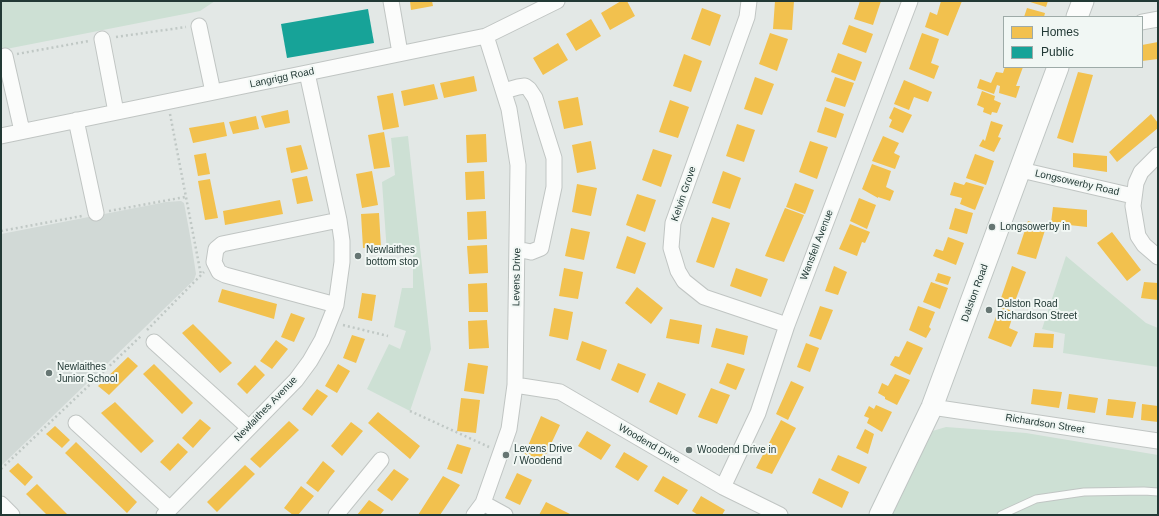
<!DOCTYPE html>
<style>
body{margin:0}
#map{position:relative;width:1159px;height:516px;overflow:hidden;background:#e3e8e6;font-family:Arial,sans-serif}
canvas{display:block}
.frame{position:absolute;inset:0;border:2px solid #223935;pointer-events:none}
.legend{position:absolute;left:1003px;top:16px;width:140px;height:52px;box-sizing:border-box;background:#f1f7f4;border:1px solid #9eaba8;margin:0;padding:5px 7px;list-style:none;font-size:12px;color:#223935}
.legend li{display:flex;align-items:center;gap:8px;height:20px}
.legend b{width:20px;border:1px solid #9eaba8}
</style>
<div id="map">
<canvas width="1159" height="516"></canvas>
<div class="frame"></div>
<ul class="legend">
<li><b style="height:11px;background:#f2c14e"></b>Homes</li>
<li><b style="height:11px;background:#17a398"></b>Public</li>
</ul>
</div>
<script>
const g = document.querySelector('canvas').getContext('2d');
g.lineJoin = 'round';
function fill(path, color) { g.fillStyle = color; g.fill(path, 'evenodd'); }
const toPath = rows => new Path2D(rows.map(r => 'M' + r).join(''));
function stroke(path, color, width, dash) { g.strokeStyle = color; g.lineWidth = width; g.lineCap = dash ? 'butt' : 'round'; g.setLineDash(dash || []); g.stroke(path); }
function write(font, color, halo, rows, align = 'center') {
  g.font = font + ' Arial,sans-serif'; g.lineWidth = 4; g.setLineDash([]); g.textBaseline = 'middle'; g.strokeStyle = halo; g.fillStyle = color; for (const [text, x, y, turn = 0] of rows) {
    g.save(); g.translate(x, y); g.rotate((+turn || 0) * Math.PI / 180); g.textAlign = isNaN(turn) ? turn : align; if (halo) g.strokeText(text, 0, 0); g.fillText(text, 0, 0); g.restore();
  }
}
fill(toPath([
 [181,201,184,203,191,241,196,274,194,280,1,466,1,234,166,202]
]), '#d1d9d6');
fill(toPath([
 [1,1,215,1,200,11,1,50],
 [408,136,431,349,410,411,367,389,389,344,400,349,406,331,394,327,402,288,413,288,413,254,387,253,382,182,395,175,391,138],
 [1066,256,1146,323,1158,328,1158,367,1063,353,1065,334,1042,329],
 [946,427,1026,433,1158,455,1158,515,886,515,929,432]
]), '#cde0d4');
fill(toPath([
 [410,1,432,1,433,6,411,10],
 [621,1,627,1,635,16,610,30,601,13],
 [775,1,794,1,792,30,773,29],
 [860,1,881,1,873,25,854,19],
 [941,1,962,1,948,36,925,27,930,12,937,15],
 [1027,1,1048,1,1046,7],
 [702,8,721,15,710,46,691,39],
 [1027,8,1045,13,1044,17,1024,17],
 [591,19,601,36,576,51,566,34],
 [849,25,873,34,866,53,842,44],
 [770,33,788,39,777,71,759,64],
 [922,33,939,39,931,63,939,66,934,79,909,69],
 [1158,42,1158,59,1142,61,1142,45],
 [558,43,568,60,543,75,533,58],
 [838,53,862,62,855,81,831,72],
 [684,54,702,61,691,92,673,86],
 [1005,67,1023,67,1016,86,1020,86,1016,98,999,93,1000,86,997,85,994,94,977,88,980,79,991,83,996,72,1003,73],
 [1078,72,1093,75,1073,143,1057,138],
 [474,76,477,91,444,98,440,83],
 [755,77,774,84,762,115,744,109],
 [835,77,854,83,845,107,826,101],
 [904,80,932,92,928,102,914,97,909,110,894,104],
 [434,84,438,99,404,106,401,91],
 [982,91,995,96,994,100,1001,103,997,113,992,112,991,115,983,112,984,108,977,105],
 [393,93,399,127,383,130,377,96],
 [578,97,583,125,564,129,558,101],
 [670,100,689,107,678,138,659,132],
 [825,107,844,114,836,138,817,132],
 [894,107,912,115,903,133,889,127,892,120,889,118],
 [288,110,290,123,265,128,261,116],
 [1151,114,1158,123,1158,128,1117,162,1109,152],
 [256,116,259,129,233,134,229,122],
 [991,121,1003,125,998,137,1001,138,994,152,979,146,983,139,985,141],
 [224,122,227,136,193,143,189,128],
 [737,124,755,130,744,162,726,156],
 [384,132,390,167,374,169,368,135],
 [486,134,487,162,467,163,466,135],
 [883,136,899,143,894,153,900,156,895,169,872,161],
 [591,141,596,169,577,173,572,145],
 [810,141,828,147,817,179,799,172],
 [301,145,308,169,291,173,286,148],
 [653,149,672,155,661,187,642,180],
 [206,153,210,174,198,176,194,155],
 [1073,153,1107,156,1107,172,1073,167],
 [975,154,994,161,986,185,966,178],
 [872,164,891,171,886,187,894,191,890,201,878,197,878,198,862,189],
 [372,171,378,205,362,208,356,174],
 [484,171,485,199,466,200,465,172],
 [723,171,741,178,730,209,712,203],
 [307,176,313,201,297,204,292,179],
 [210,179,218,218,205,220,198,181],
 [954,182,964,185,966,182,984,187,975,210,960,204,962,198,950,195],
 [795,183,814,190,805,214,786,207],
 [577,184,597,188,591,216,572,212],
 [637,194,656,200,645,232,626,225],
 [859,198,876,205,867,229,850,221],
 [280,200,283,214,225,225,223,211],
 [1053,207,1087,210,1087,227,1051,223],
 [785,208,804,215,784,262,765,256],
 [955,208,973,213,967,234,949,229],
 [486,211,487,239,468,240,467,212],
 [379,213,381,248,363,248,361,214],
 [712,217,730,223,714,268,696,262],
 [1028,221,1046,227,1036,259,1017,254],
 [850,224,870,232,865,243,862,242,857,256,839,249],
 [571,228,590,232,584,260,565,256],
 [1112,232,1141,270,1127,281,1097,243],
 [627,236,646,243,635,274,616,268],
 [948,237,964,243,956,265,933,256,936,249,943,251],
 [487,245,488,273,469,274,467,246],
 [834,266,847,272,838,295,825,291],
 [1012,266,1026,272,1014,304,1001,298],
 [564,268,583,272,578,299,559,296],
 [736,268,768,279,761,297,730,286],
 [938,273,951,277,948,285,935,281],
 [931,282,948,288,940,309,923,302],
 [1144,282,1158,283,1158,300,1141,298],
 [487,283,488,312,469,312,468,284],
 [637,287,663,308,651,324,625,303],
 [222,289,277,304,274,319,218,302],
 [362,293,376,295,372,321,358,318],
 [820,306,833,310,821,340,809,336],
 [918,306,935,312,929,327,931,329,926,338,909,330],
 [1000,306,1014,312,1009,328,1018,332,1011,347,988,338],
 [554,308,573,312,568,340,549,336],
 [291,313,305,318,294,342,281,337],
 [670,319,702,325,699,344,666,338],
 [487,320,489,348,469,349,468,321],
 [193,324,232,363,220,373,182,333],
 [716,328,748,336,744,355,711,347],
 [1035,333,1054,334,1053,348,1033,347],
 [352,335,365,339,356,363,343,358],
 [276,340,288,349,272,369,260,361],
 [582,341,607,350,600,370,576,360],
 [907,341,923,348,910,375,890,365,895,356,899,357],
 [806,343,819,348,810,372,797,367],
 [128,357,138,366,109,395,98,386],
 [468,363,488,366,484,394,464,391],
 [618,363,646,374,638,393,611,380],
 [727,363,745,369,736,390,719,383],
 [154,364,193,403,182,414,143,374],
 [338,364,350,371,337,393,325,386],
 [255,365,265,375,247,394,237,384],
 [895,374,910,380,897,405,885,399,885,397,878,393,882,383,888,386],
 [791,381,804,387,788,420,776,414],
 [658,382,686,394,677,415,649,402],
 [711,388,730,395,717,424,698,417],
 [317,389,328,396,312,416,302,409],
 [1033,389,1062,392,1059,408,1031,404],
 [1069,394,1098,398,1095,413,1067,409],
 [461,398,480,400,476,433,457,431],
 [1108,399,1136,402,1133,418,1106,415],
 [115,402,154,441,141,453,101,413],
 [1142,404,1158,406,1158,422,1141,420],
 [876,405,892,412,882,432,867,423,869,418,864,416,869,406,874,409],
 [378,412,420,446,410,459,368,423],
 [541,416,560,425,542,463,524,455],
 [200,419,211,428,193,448,182,438],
 [781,420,796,428,772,474,756,468],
 [289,421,299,430,260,468,250,459],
 [351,422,363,431,342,456,331,446],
 [55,426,70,440,62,448,46,434],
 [865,429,874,434,868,454,856,448],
 [587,431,611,445,601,460,578,446],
 [76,442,137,502,127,513,65,453],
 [178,443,188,452,170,471,160,462],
 [457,444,471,448,462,474,447,469],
 [624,452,648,466,638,481,615,467],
 [838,455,867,467,859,484,831,470],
 [323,461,335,471,318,492,306,483],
 [18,463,33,477,25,486,9,471],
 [245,465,255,474,217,512,207,502],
 [394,469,409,479,392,501,377,490],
 [517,473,532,480,520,505,505,498],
 [443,476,460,485,440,515,418,515],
 [663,476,688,490,678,505,654,491],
 [819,478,849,492,842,508,812,493],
 [37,484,68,515,47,515,26,494],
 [301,486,314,496,298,515,293,515,284,508],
 [701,496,725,510,722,515,698,515,692,511],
 [369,500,384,510,380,515,357,515],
 [546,502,572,515,539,515]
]), '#f2c14e');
fill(toPath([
 [368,9,374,43,287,58,281,24]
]), '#17a398');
const service = toPath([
 [1001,515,1036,499,1084,492,1144,491,1158,492]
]);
const minor = toPath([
 [391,1,400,53],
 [749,1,747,17,673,223,671,248,678,271,684,281,704,297,787,325],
 [1142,22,1158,19],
 [199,26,213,92],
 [102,39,116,112],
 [5,56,22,131],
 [504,91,518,87,525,86,529,89,535,98,554,158,554,187,541,248,531,252,517,249],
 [76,120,96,213],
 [1,136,486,36,557,1],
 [1158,155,1141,172,1136,183,1133,206,1138,236,1144,245,1158,257],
 [1021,170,1133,196],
 [336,305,225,275,219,272,214,262,216,249,222,244,339,220],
 [154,342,248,427],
 [515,385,560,392,723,487,780,515],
 [932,407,1158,441],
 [76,423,170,509],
 [723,487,758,413,787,325,910,1],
 [483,503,505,515],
 [1,504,12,515],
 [164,515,296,380,310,361,322,340,336,305,342,262,342,241,339,220,307,73],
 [336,515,381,460],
 [474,515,483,503,509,429,515,385,518,165,509,109,486,36]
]);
const secondary = toPath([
 [1077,17,1083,1],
 [880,515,932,407,1058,67]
]);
stroke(service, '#c0c5c3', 9);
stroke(minor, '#c0c5c3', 17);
stroke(secondary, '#bfc5c3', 23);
stroke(toPath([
 [116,37,186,27],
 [17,54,89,41],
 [170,114,201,275],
 [109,211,185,197],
 [1,231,82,216],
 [343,325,388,336],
 [147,330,204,272],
 [410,411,489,447],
 [1,469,141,336]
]), '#c0c8c5', 2.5, [2, 3]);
stroke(service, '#fbfcfb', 7);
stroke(minor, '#fbfcfb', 15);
stroke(secondary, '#fbfcfb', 21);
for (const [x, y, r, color] of [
 [992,227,4,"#667673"],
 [358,256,4,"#667673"],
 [989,310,4,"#667673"],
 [49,373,4,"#667673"],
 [689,450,4,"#667673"],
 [506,455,4,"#667673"]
]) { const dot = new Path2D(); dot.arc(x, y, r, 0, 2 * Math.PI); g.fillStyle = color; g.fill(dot); stroke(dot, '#f1f7f4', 1.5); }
write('10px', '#223935', '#f1f7f4', [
 ["Langrigg Road",282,78,-12],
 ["Longsowerby Road",1077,183,13],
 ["Kelvin Grove",684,194,-71],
 ["Wansfell Avenue",817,245,-69],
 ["Levens Drive",517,277,-89],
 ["Dalston Road",975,293,-70],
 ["Newlaithes Avenue",266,409,-46],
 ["Richardson Street",1045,424,9],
 ["Woodend Drive",649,444,30]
]);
write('10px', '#223935', '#f1f7f4', [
 ["Longsowerby in",1000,227],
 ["Newlaithes",366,250],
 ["bottom stop",366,262],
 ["Dalston Road",997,304],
 ["Richardson Street",997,316],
 ["Newlaithes",57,367],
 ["Junior School",57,379],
 ["Levens Drive",514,449],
 ["/ Woodend",514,461],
 ["Woodend Drive in",697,450]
], 'left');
</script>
